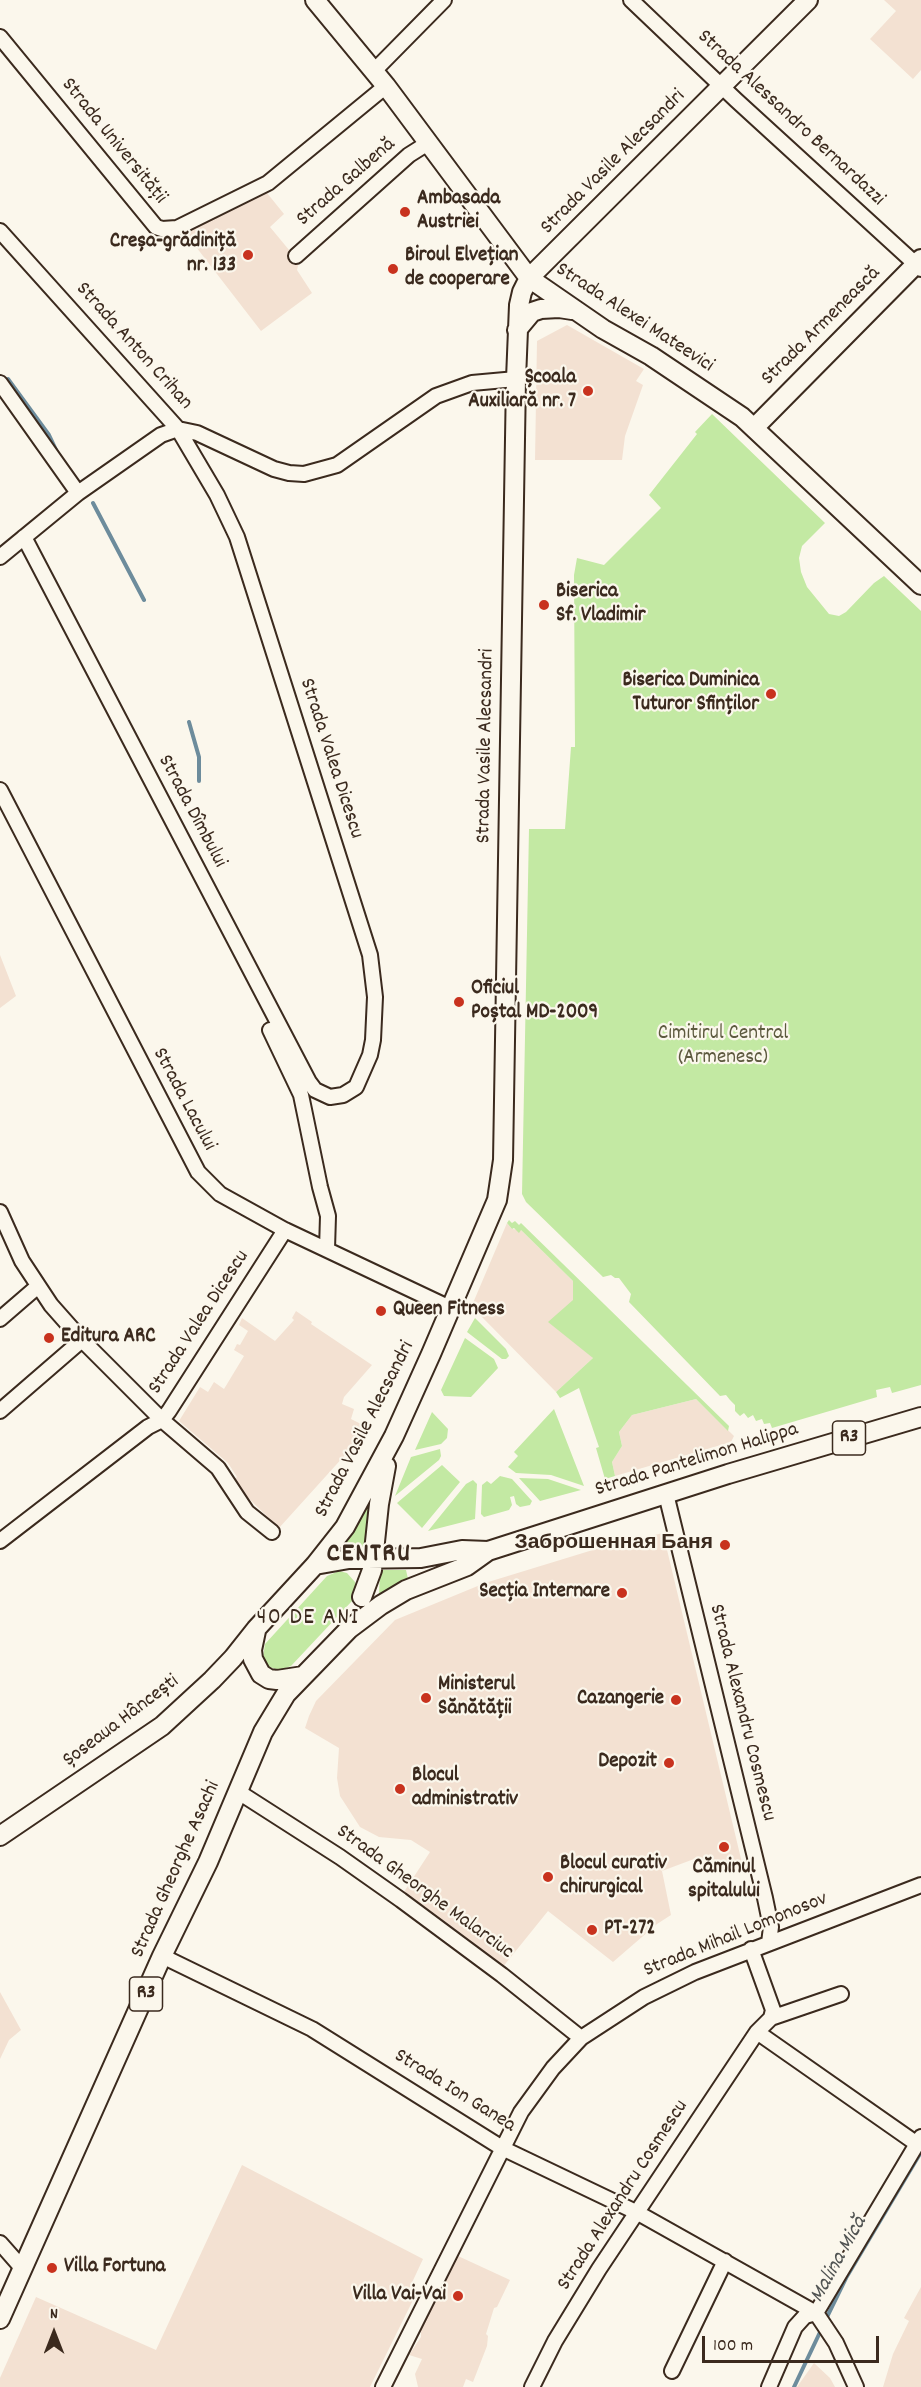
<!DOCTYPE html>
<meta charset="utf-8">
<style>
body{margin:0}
#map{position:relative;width:921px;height:2387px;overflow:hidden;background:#fbf7ec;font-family:Dekko,sans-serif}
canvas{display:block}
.north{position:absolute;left:24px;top:2303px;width:60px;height:60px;-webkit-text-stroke:4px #fbf7ec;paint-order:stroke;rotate:0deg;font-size:16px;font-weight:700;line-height:24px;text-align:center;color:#3b2a1e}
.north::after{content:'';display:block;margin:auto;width:21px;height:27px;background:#3b2a1e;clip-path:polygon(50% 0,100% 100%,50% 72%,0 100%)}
.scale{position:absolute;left:702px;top:2336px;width:177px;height:27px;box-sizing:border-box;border:3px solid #3b2a1e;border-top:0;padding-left:8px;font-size:18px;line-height:21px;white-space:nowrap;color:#3b2a1e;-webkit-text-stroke:4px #fbf7ec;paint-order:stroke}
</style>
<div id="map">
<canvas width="921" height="2387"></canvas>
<div class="north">N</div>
<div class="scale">100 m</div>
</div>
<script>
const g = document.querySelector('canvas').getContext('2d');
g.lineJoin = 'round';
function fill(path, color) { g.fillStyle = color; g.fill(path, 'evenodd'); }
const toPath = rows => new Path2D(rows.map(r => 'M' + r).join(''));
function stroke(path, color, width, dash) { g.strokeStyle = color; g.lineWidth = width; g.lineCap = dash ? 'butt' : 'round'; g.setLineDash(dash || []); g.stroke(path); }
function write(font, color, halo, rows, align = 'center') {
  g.font = font + ' Dekko,sans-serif'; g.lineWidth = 4.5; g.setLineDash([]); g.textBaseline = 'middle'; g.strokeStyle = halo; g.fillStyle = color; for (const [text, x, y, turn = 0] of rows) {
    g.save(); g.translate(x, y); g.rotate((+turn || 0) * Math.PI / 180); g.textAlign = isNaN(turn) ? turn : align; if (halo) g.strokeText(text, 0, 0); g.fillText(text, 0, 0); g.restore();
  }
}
fill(toPath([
 [884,0,921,0,921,70,913,79,870,39,896,11],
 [267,193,284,214,270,227,299,262,297,270,312,293,261,331,193,243,182,233],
 [567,325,644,369,636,381,643,385,625,436,622,460,535,460,537,341],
 [0,955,16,996,0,1008],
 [507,1223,512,1229,521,1230,573,1281,573,1300,593,1358,556,1392,480,1315,483,1308,473,1303],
 [296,1311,312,1322,311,1324,372,1365,344,1397,342,1404,354,1409,351,1419,363,1425,366,1430,365,1439,348,1458,345,1455,279,1528,231,1481,237,1477,228,1463,179,1421,200,1387,208,1392,214,1382,224,1389,244,1356,234,1350,237,1344,240,1345,248,1331,239,1325,242,1318,275,1341,294,1320,292,1318],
 [696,1399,734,1436,731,1442,615,1476,612,1462,622,1446,619,1432,632,1415],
 [663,1533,742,1863,706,1873,694,1859,662,1871,671,1915,657,1924,613,1962,548,1911,502,1968,402,1895,430,1852,411,1840,379,1837,360,1827,340,1796,337,1778,339,1748,305,1728,309,1716,316,1701,395,1620,485,1583,596,1549],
 [0,1992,21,2030,9,2040,0,2059],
 [242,2165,423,2259,409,2289,416,2294,370,2387,0,2387,0,2378,36,2297,156,2350],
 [458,2256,510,2280,497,2307,494,2308,486,2334,488,2336,487,2346,473,2382,466,2379,463,2387,418,2387,415,2374,422,2359,409,2355,421,2337,421,2330],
 [921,2287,921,2387,883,2387,893,2354,909,2321,904,2318],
 [814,2363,830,2378,835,2387,797,2387]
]), '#f3e1d2');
fill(toPath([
 [712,414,825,523,802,546,799,558,801,572,807,587,829,614,839,616,846,612,874,583,884,576,921,611,921,1385,892,1393,890,1387,876,1390,877,1397,772,1428,770,1423,764,1424,762,1419,756,1421,753,1415,748,1418,744,1413,740,1416,735,1411,735,1405,730,1400,726,1395,720,1396,629,1302,631,1294,619,1278,615,1278,611,1275,603,1277,526,1202,522,1194,529,829,565,829,571,747,575,747,574,575,577,558,604,565,661,508,649,495,697,434,695,432],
 [509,1220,512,1223,515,1221,519,1225,521,1223,729,1426,728,1431,696,1399,632,1415,619,1432,622,1446,612,1462,615,1476,605,1479,596,1448,599,1447,579,1388,560,1398,556,1392,593,1358,548,1322,573,1300,573,1281,521,1230,519,1233,514,1228,512,1229,507,1223],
 [475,1318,506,1349,509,1356,506,1359,502,1359,467,1332],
 [465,1338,494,1359,498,1368,471,1397,444,1396,441,1390],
 [554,1409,584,1486,551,1475,516,1473,508,1467,518,1456,514,1452],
 [432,1412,448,1429,447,1438,441,1444,415,1450],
 [440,1449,441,1456,439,1460,395,1496,411,1457],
 [442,1465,460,1482,422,1528,397,1503],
 [500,1476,512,1479,532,1501,530,1505,520,1507,516,1504,514,1496,510,1497,512,1505,509,1510,484,1517,481,1514,482,1485,487,1481,491,1484],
 [519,1478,548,1479,581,1490,540,1501],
 [473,1480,477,1484,475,1519,428,1531,466,1484],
 [368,1506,371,1508,364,1547,341,1547],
 [382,1570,406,1570,408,1579,379,1594,380,1572],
 [339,1571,347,1573,355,1582,357,1589,352,1601,291,1666,280,1670,269,1667,263,1657,265,1644,327,1576]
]), '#c3e9a3');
stroke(toPath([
 [8,379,49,435,58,454],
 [93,503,144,600],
 [189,722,199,757,199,781],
 [825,2321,846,2278,921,2152],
 [794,2387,822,2328]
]), '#6d8c9c', 4);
const minor = toPath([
 [631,0,736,100,921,269],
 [0,37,156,227,162,229,177,228,268,183,386,86],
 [374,71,444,0],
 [0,231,178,429,217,495,237,537,370,955,375,997,373,1040,370,1055,356,1087,343,1095,330,1097,315,1090,309,1082,24,537],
 [296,256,409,155,428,143],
 [0,383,78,493],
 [0,557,78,493,161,435,178,429,197,433,274,469,289,473,304,474,337,465,436,396,472,383,516,379],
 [0,790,198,1172,220,1194,285,1230,450,1308],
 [270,1030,301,1095,320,1187,328,1216,327,1249],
 [0,1212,22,1261,51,1305,82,1340,162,1420,218,1468,247,1512,272,1532],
 [0,1319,37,1287],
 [0,1411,82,1340],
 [666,1494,765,1898,771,1927,769,1943],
 [0,1541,148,1427,162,1420,169,1411,285,1230],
 [237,1791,340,1857,401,1900,502,1975,581,2038],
 [751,1949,773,2010,771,2018],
 [162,1956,312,2029,502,2148,638,2213,816,2313,836,2343,856,2387],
 [757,2032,917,2144],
 [0,2243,23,2269],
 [672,2371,725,2261],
 [383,2387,521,2112,553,2068,581,2038,644,1997,695,1972,921,1885],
 [532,2387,555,2341,599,2269,757,2032,771,2018,841,1994],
 [769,2387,795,2327,805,2316,816,2313,921,2137]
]);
const major = toPath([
 [315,0,386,86,529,278,603,329,651,356,742,417,921,585],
 [517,330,532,312,541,309,559,308,572,310],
 [755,427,921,259],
 [315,1565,349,1559,421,1558,462,1550,488,1551],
 [362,1597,372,1570,379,1504,386,1466],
 [256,1631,252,1650,253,1659,261,1674,269,1679,277,1680,303,1676],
 [0,1836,162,1726,212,1680,233,1658,256,1629,315,1565,345,1527,394,1436,431,1354,497,1200,503,1160,516,379,519,305,522,292,529,278,808,0],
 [0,2319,162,1956,208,1862,263,1732,286,1694,349,1629,381,1605,406,1590,467,1566,488,1551,728,1474,921,1417]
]);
stroke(minor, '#3b2a1e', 18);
stroke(major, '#3b2a1e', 22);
stroke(minor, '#fbf7ec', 14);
stroke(major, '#fbf7ec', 18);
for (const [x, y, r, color] of [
 [405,212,6,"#c8321e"],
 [248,255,6,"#c8321e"],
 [393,269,6,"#c8321e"],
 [588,391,6,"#c8321e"],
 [544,605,6,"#c8321e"],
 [771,694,6,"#c8321e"],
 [459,1002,6,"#c8321e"],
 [381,1311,6,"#c8321e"],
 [49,1338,6,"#c8321e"],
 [725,1545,6,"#c8321e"],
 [622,1593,6,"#c8321e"],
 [426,1698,6,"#c8321e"],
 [676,1700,6,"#c8321e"],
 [669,1763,6,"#c8321e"],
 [400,1789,6,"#c8321e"],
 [724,1847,6,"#c8321e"],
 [548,1877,6,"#c8321e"],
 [592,1930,6,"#c8321e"],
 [52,2268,6,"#c8321e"],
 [458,2296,6,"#c8321e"]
]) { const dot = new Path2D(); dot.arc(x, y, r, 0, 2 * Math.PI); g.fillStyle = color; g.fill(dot); stroke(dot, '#fbf7ec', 2); }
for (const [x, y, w] of [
 [849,1438,33],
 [146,1994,33]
]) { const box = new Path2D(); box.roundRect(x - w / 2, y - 17, w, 34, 4.5); g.fillStyle = '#fbf7ec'; g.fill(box); stroke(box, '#3b2a1e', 1.5); }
write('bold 20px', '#3b2a1e', null, [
 ["R3",849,1438],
 ["R3",146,1994]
]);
write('21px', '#3b2a1e', '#fbf7ec', [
 ["Strada Alessandro Bernardazzi",790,119,43],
 ["Strada Universității",113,142,51],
 ["Strada Vasile Alecsandri",614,163,-45],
 ["Strada Galbenă",347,183,-41],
 ["Strada Alexei Mateevici",634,319,33],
 ["Strada Armenească",822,327,-45],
 ["Strada Anton Crihan",133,347,48],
 ["Strada Vasile Alecsandri",487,746,-89],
 ["Strada Valea Dicescu",330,759,72],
 ["Strada Dîmbului",191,812,62],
 ["Strada Lacului",183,1100,62],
 ["Strada Valea Dicescu",200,1323,-57],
 ["Strada Vasile Alecsandri",366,1430,-63],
 ["Strada Pantelimon Halippa",697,1461,-17],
 ["Strada Alexandru Cosmescu",741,1713,76],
 ["Șoseaua Hâncești",122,1722,-37],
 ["Strada Gheorghe Asachi",177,1870,-66],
 ["Strada Gheorghe Malarciuc",424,1893,36],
 ["Strada Mihail Lomonosov",736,1936,-22],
 ["Strada Ion Ganea",454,2092,32],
 ["Strada Alexandru Cosmescu",624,2196,-57]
]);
write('bold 21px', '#3b2a1e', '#fbf7ec', [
 ["Ambasada",417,200],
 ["Austriei",417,224],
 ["Creșa-grădiniță",236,243,"right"],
 ["nr. 133",236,267,"right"],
 ["Biroul Elvețian",405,257],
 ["de cooperare",405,281],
 ["Școala",576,379,"right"],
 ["Auxiliară nr. 7",576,403,"right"],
 ["Biserica",556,593],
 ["Sf. Vladimir",556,617],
 ["Biserica Duminica",759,682,"right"],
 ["Tuturor Sfinților",759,706,"right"],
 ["Oficiul",471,990],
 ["Poștal MD-2009",471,1014],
 ["Queen Fitness",393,1311],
 ["Editura ARC",61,1338],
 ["Заброшенная Баня",713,1545,"right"],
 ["Secția Internare",610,1593,"right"],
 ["Ministerul",438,1686],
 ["Sănătății",438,1710],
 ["Cazangerie",664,1700,"right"],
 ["Depozit",657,1763,"right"],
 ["Blocul",412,1777],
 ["administrativ",412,1801],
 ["Blocul curativ",560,1865],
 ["chirurgical",560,1889],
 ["Căminul",724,1869,"center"],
 ["spitalului",724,1893,"center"],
 ["PT-272",604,1930],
 ["Villa Fortuna",64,2268],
 ["Villa Vai-Vai",446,2296,"right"]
], 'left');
write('21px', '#5d5a3f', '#fbf7ec', [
 ["Cimitirul Central",723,1035],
 ["(Armenesc)",723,1059]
]);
write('italic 22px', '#505352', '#fbf7ec', [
 ["Malina Mică",840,2260,-61]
]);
g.letterSpacing = '1.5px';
write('24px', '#3b2a1e', '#fbf7ec', [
 ["40 DE ANI",308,1620]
]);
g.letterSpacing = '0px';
g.letterSpacing = '1.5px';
write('bold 27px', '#3b2a1e', '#fbf7ec', [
 ["CENTRU",369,1556]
]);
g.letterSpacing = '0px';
</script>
